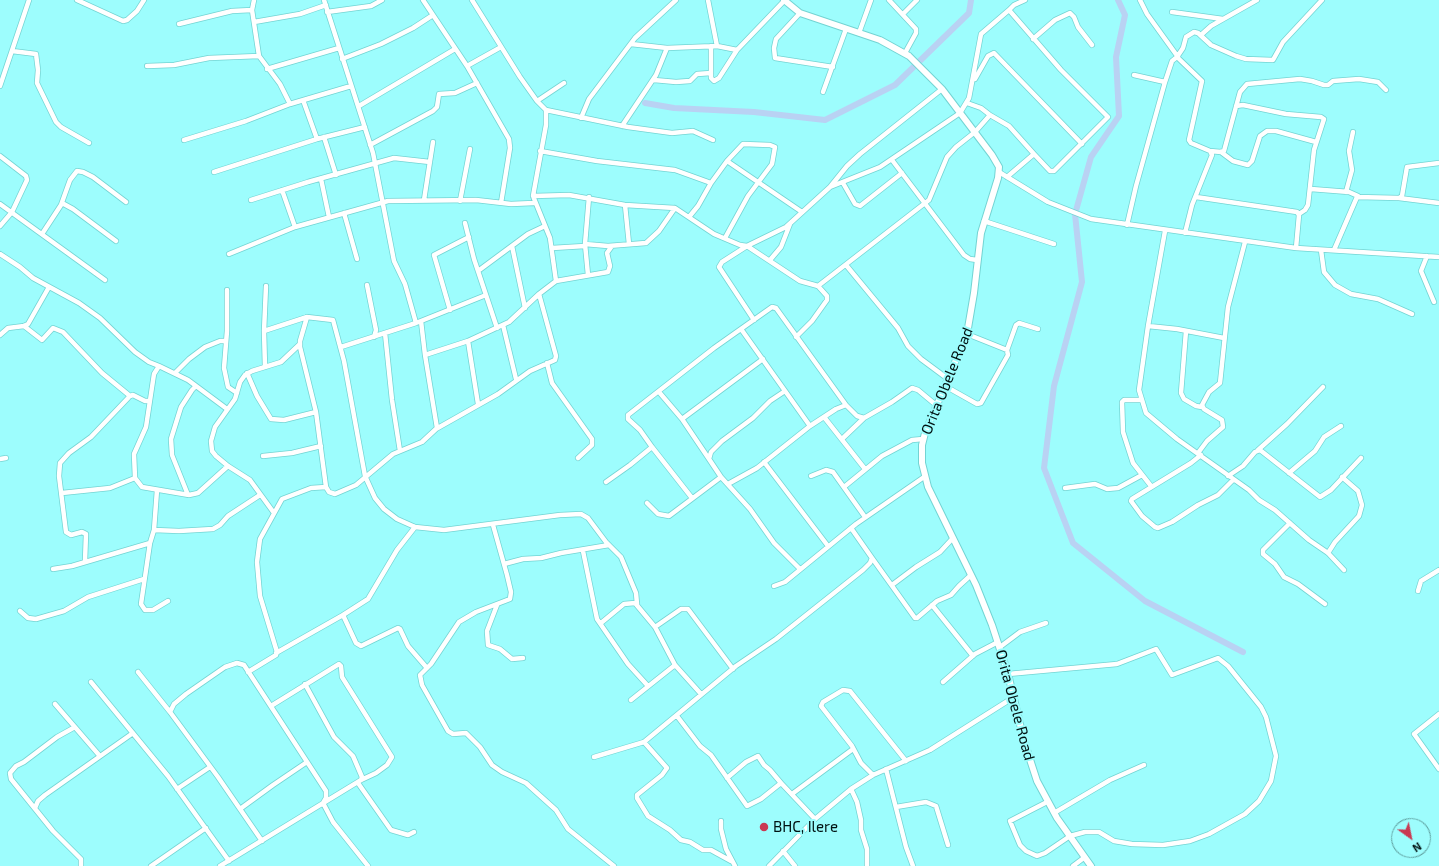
<!DOCTYPE html>
<style>
body{margin:0}
#map{position:relative;width:1439px;height:866px;overflow:hidden;background:#9dfdfd;font-family:"Exo 2",sans-serif}
canvas{display:block}
.north{position:absolute;left:1391px;top:818px;width:40px;height:40px;box-sizing:border-box;background:#9dfdfd;border:1px solid #5f9f9f;border-radius:50%;rotate:147deg;font-size:11px;font-weight:700;line-height:16px;text-align:center;color:#011212}
.north::after{content:'';display:block;margin:auto;width:14px;height:18px;background:#c93952;clip-path:polygon(50% 0,100% 100%,50% 72%,0 100%)}
</style>
<div id="map">
<canvas width="1439" height="866"></canvas>
<div class="north">N</div>
</div>
<script>
const g = document.querySelector('canvas').getContext('2d');
g.lineJoin = 'round';
const toPath = rows => new Path2D(rows.map(r => 'M' + r).join(''));
function stroke(path, color, width, dash) { g.strokeStyle = color; g.lineWidth = width; g.lineCap = dash ? 'butt' : 'round'; g.setLineDash(dash || []); g.stroke(path); }
function write(font, color, halo, rows, align = 'center') {
  g.font = font + ' "Exo 2",sans-serif'; g.lineWidth = 4; g.setLineDash([]); g.textBaseline = 'middle'; g.strokeStyle = halo; g.fillStyle = color; for (const [text, x, y, turn = 0] of rows) {
    g.save(); g.translate(x, y); g.rotate((+turn || 0) * Math.PI / 180); g.textAlign = isNaN(turn) ? turn : align; if (halo) g.strokeText(text, 0, 0); g.fillText(text, 0, 0); g.restore();
  }
}
stroke(toPath([
 [1118,0,1125,15,1116,57,1119,116,1091,157,1075,214,1082,282,1054,386,1044,468,1073,543,1145,601,1243,652],
 [645,103,674,108,754,112,825,120,895,85,969,13,971,0]
]), '#b9d2f3', 6);
const minor = toPath([
 [77,0,123,21,127,20,137,11,144,0],
 [254,0,252,10,259,56,280,84,290,104],
 [324,0,373,153,394,261,405,284,416,323],
 [423,0,467,66,509,139,510,148,501,203],
 [472,0,520,77,537,101,546,110,628,127,672,133,693,131,713,140],
 [708,0,717,46],
 [889,0,916,29,916,33,905,53],
 [1140,0,1147,14,1178,57],
 [327,12,371,6,382,0],
 [1172,12,1223,19],
 [800,13,776,39,774,48,775,58,833,67],
 [903,14,917,0],
 [254,22,300,14,326,5],
 [179,24,232,11,252,10],
 [859,33,871,0],
 [1201,35,1211,26,1257,0],
 [1033,39,1055,20,1070,13,1074,17,1078,27,1092,45],
 [631,44,667,48,717,46,737,50,785,0],
 [711,46,711,78,714,81,719,78,737,50],
 [12,51,36,54,38,70,37,83,56,122,61,127,89,143],
 [1177,57,1183,48,1186,37,1194,32,1198,33,1211,45,1236,56,1246,59,1273,60,1283,42,1322,0],
 [342,59,381,44,413,28,433,15],
 [147,66,174,65,209,58,259,56],
 [467,66,501,47],
 [267,69,339,48],
 [1134,75,1165,82],
 [975,79,988,56,994,53,1082,144],
 [654,80,676,82,690,81,697,74,711,73],
 [0,86,29,0],
 [823,92,846,29],
 [303,100,317,139],
 [537,101,564,83],
 [967,103,981,108,990,115],
 [359,106,455,49],
 [1236,106,1243,105,1286,114,1321,117,1324,119,1314,150,1308,205,1305,210,1299,214],
 [546,110,546,125,533,196,550,238,556,281],
 [581,118,589,99,635,38,676,0],
 [622,126,656,75,667,48],
 [324,137,336,175],
 [184,140,246,121,290,104,351,86],
 [370,145,433,111,437,107,439,94,455,93,477,83],
 [540,151,597,161,675,170,711,183],
 [1210,151,1221,152,1224,151,1240,92,1247,84,1300,79,1312,81,1324,85,1328,85,1333,81,1359,79,1378,82,1386,90],
 [1221,152,1233,161,1248,165,1252,161,1260,136,1267,131,1276,131,1316,142],
 [0,156,26,176,27,180,12,212,0,226],
 [892,160,964,255,970,259,977,260],
 [214,172,317,139,365,127],
 [999,172,1048,202,1091,219,1296,248,1439,257],
 [1007,177,1034,154,1050,171,1054,171,1108,117,1061,70,1009,10,1014,5,1025,0],
 [321,179,329,217],
 [843,183,855,204,860,206,902,173],
 [830,187,847,166,860,154,942,89],
 [1311,189,1349,192,1358,196],
 [282,190,295,227],
 [1346,192,1352,170,1349,151,1353,132],
 [533,196,569,195,625,205,675,208,714,234,740,245,747,246,786,227,830,187,880,167,960,113,969,98,981,34,1009,10],
 [1196,197,1297,212,1299,215,1296,248],
 [1399,198,1439,203],
 [251,200,308,182,394,158,430,162],
 [424,200,433,142],
 [460,201,470,149],
 [62,203,73,209,116,241],
 [0,204,105,280],
 [625,205,629,244],
 [344,213,357,259],
 [689,217,698,206,711,183,727,161,802,212],
 [984,221,1054,244],
 [465,223,474,259,497,328],
 [1127,225,1136,186,1165,82,1172,61,1177,57,1202,81,1189,140,1191,143,1210,151,1212,155,1192,205,1185,233],
 [1165,231,1148,326,1177,329,1224,338],
 [42,234,61,205,70,180,77,171,83,172,93,177,126,202],
 [725,238,748,196,772,164,775,147,770,145,743,144,727,161],
 [585,244,608,246,646,243,659,231,675,208],
 [512,246,525,308],
 [552,248,585,246],
 [1321,250,1324,272,1335,285,1351,294,1378,299,1412,314],
 [1334,250,1357,197,1399,198,1402,196,1407,167,1439,163],
 [0,254,20,267,33,278,79,303,100,318,135,352,149,362,159,366],
 [229,254,295,227,388,201,476,200,511,204,534,203],
 [1427,256,1421,271,1434,302],
 [770,260,781,247,790,224],
 [846,265,898,328,908,346,921,359,948,379],
 [478,271,528,234,545,226],
 [588,275,585,244,589,197],
 [367,285,376,330,374,337],
 [227,290,227,331,224,368,228,387,237,393],
 [450,310,434,255,469,237],
 [307,317,300,341,300,347,316,412,326,487,329,492,335,494,356,485,393,454,422,442,436,429,498,394,530,371,555,360,556,356,539,294],
 [754,320,719,267,722,262,747,246,800,281,818,286,929,200,947,157,956,147,975,132,990,115,1009,126,1034,154],
 [421,321,425,355],
 [503,325,516,379],
 [24,326,42,340,53,328,63,332,102,373,130,396],
 [1148,326,1139,390,1146,413,1177,439,1249,490,1259,500,1275,510,1309,540,1328,553,1344,570],
 [741,329,810,426],
 [264,331,307,317,333,320,344,361,365,476,375,498,384,509,397,519,415,527,444,530,560,515,581,514,588,518,606,542,621,557,636,593,637,604],
 [1186,331,1181,393,1184,399,1196,406,1202,407],
 [385,333,392,400,400,451],
 [0,335,8,328,24,326,28,324,49,287],
 [796,337,812,321,827,300,827,296,818,286],
 [341,347,416,323,486,295],
 [1007,350,1016,325,1019,323,1038,329],
 [547,363,552,383,592,439,592,445,578,458],
 [265,367,264,331,266,286],
 [175,373,189,359,205,347,220,341,226,341],
 [247,373,257,396,271,419,284,420,316,412],
 [945,386,977,404,981,403,1008,355,1007,350,967,334],
 [785,391,770,401,753,418,722,441,711,452,709,459,721,477,750,509,774,543,800,569],
 [659,392,682,419,709,459],
 [1141,400,1124,400,1122,402,1123,432,1133,463,1151,486],
 [478,404,468,341,509,322,539,294,556,281,608,272,610,266,607,253,612,246],
 [824,417,865,469],
 [682,419,763,359],
 [437,428,425,355,468,341],
 [842,439,864,418],
 [652,447,692,498],
 [1258,450,1287,424,1323,387],
 [1198,453,1207,441,1223,427,1222,420,1204,409,1202,405,1209,392,1220,383,1228,307,1245,242],
 [1201,455,1191,463,1132,499,1131,501,1142,516,1155,527,1158,528,1172,522,1198,505,1218,495,1233,480],
 [263,456,292,453,321,446],
 [0,459,6,458],
 [764,462,828,546],
 [1289,473,1315,451,1324,437,1341,426],
 [811,476,826,470,833,472,865,517],
 [1228,476,1243,466,1255,452,1260,450,1320,497,1331,490,1361,458],
 [135,478,142,487,189,495,198,493,228,466],
 [606,482,630,465,652,447,640,430,628,419,628,415,714,348,772,307,776,308,846,405,857,416,864,418,892,402,912,388,918,390,936,405],
 [728,484,757,468,810,426,836,409,846,405],
 [844,487,882,456,912,440,923,439],
 [1065,488,1095,484,1107,489,1118,488,1142,475],
 [157,490,154,530,150,543,141,604,145,610,153,610,168,601],
 [62,493,110,488,135,478,134,454,146,427,154,374,159,366,188,380,227,409],
 [188,495,172,455,171,439,181,407,192,390,196,386],
 [647,503,658,514,669,516,721,477],
 [274,513,250,480,228,466,216,456,212,451,211,441,215,427,235,399,240,382,245,375,252,371,281,362,300,344],
 [1290,523,1263,550,1263,554,1275,564,1284,577,1298,584,1325,604],
 [493,525,507,575,511,592,510,599,476,612,459,622,431,664,420,675,422,685,448,731,453,734,466,733,480,747,492,765,502,772,526,783,556,810,568,829,614,866],
 [415,527,397,550,368,599,343,615,356,643,361,646,398,628,400,629,408,646,427,668],
 [154,530,179,531,213,529,220,525,228,516,260,495],
 [583,551,597,619,628,664,648,686],
 [1328,553,1335,542,1359,516,1362,505,1358,491,1342,477],
 [872,558,915,618,917,618,937,601,951,595,959,586,971,575],
 [85,561,86,534,82,532,71,535,66,532,59,476,60,463,69,453,91,437,130,396,133,395,145,401,149,401],
 [504,564,523,559,541,558,561,553,609,545],
 [53,569,72,566,150,543],
 [892,585,916,567,940,552,953,538],
 [774,586,785,582,856,524,924,477],
 [1418,591,1421,581,1439,570],
 [497,605,487,631,488,645,500,649,512,659,523,658],
 [932,605,973,656],
 [20,611,28,618,36,619,64,611,88,597,144,579],
 [601,623,624,604,635,603,655,627,675,665,701,694],
 [655,627,681,609,688,609,733,669],
 [1000,647,1020,632,1046,623],
 [276,653,343,615],
 [138,672,170,712],
 [248,672,276,655,277,652,260,596,257,562,260,539,282,499,311,488,326,487],
 [1008,674,1117,664,1156,649,1172,675,1218,658,1228,666,1261,707,1266,717,1276,756,1271,781,1259,801,1245,814,1209,834,1190,841,1163,845,1132,844,1114,841,1099,832,1085,832,1070,836,1045,853,1037,856,1026,851,1020,845,1010,821,1047,802],
 [91,682,168,776,229,861],
 [943,682,975,654,998,642],
 [305,684,334,737,353,756,362,777,361,780],
 [631,700,675,665],
 [55,704,99,755],
 [1439,714,1414,734,1439,769],
 [677,716,700,746,711,755,747,806,761,799,781,783,815,819],
 [75,727,57,737,24,762,16,766,10,773,11,779,53,831,81,859,81,866],
 [644,742,667,768,662,775,637,795,637,798,648,816,670,830,681,840,690,842,703,850,711,850,731,861],
 [594,757,644,742,736,666,776,639,863,570,870,563,872,558,851,528],
 [886,769,906,847,913,866],
 [873,775,861,763,852,746,821,706,823,702,843,690,850,691,906,761],
 [727,778,746,762,758,756,764,765,770,770,781,783],
 [358,783,391,830,408,835,414,832],
 [177,789,210,767],
 [851,789,857,802,861,820,861,830,867,849,867,866],
 [792,794,853,749],
 [896,807,926,802,936,806,948,845],
 [35,808,38,801,45,795,133,733],
 [240,809,273,785,307,762],
 [1054,813,1110,780,1144,765],
 [721,821,721,829,726,849,735,866],
 [262,841,218,777,170,712,174,704,186,694,225,667,237,663,244,665,326,791,326,798,323,803,333,822,368,866],
 [783,851,795,866],
 [151,866,206,828],
 [220,866,361,780,376,773,387,765,392,757,342,677,341,666,339,664,271,706],
 [769,866,815,819,851,789,873,775,930,750,1014,697],
 [1073,866,1085,857]
]);
const major = toPath([
 [784,0,800,13,880,40,909,56,942,89,992,155,999,167,998,178,981,233,974,293,967,334,925,433,922,445,922,463,928,487,976,585,992,625,1008,674,1024,741,1037,781,1057,818,1091,866]
]);
stroke(minor, '#73d4d3', 6);
stroke(major, '#73d4d3', 8);
stroke(minor, '#fff', 4.5);
stroke(major, '#fff', 6);
for (const [x, y, r, color] of [
 [764,827,5,"#c93952"]
]) { const dot = new Path2D(); dot.arc(x, y, r, 0, 2 * Math.PI); g.fillStyle = color; g.fill(dot); stroke(dot, '#9dfdfd', 1.5); }
write('15px', '#011212', '#9dfdfd', [
 ["Orita Obele Road",947,381,-68],
 ["Orita Obele Road",1015,705,75]
]);
write('15px', '#011212', '#9dfdfd', [
 ["BHC, Ilere",773,827]
], 'left');
</script>
